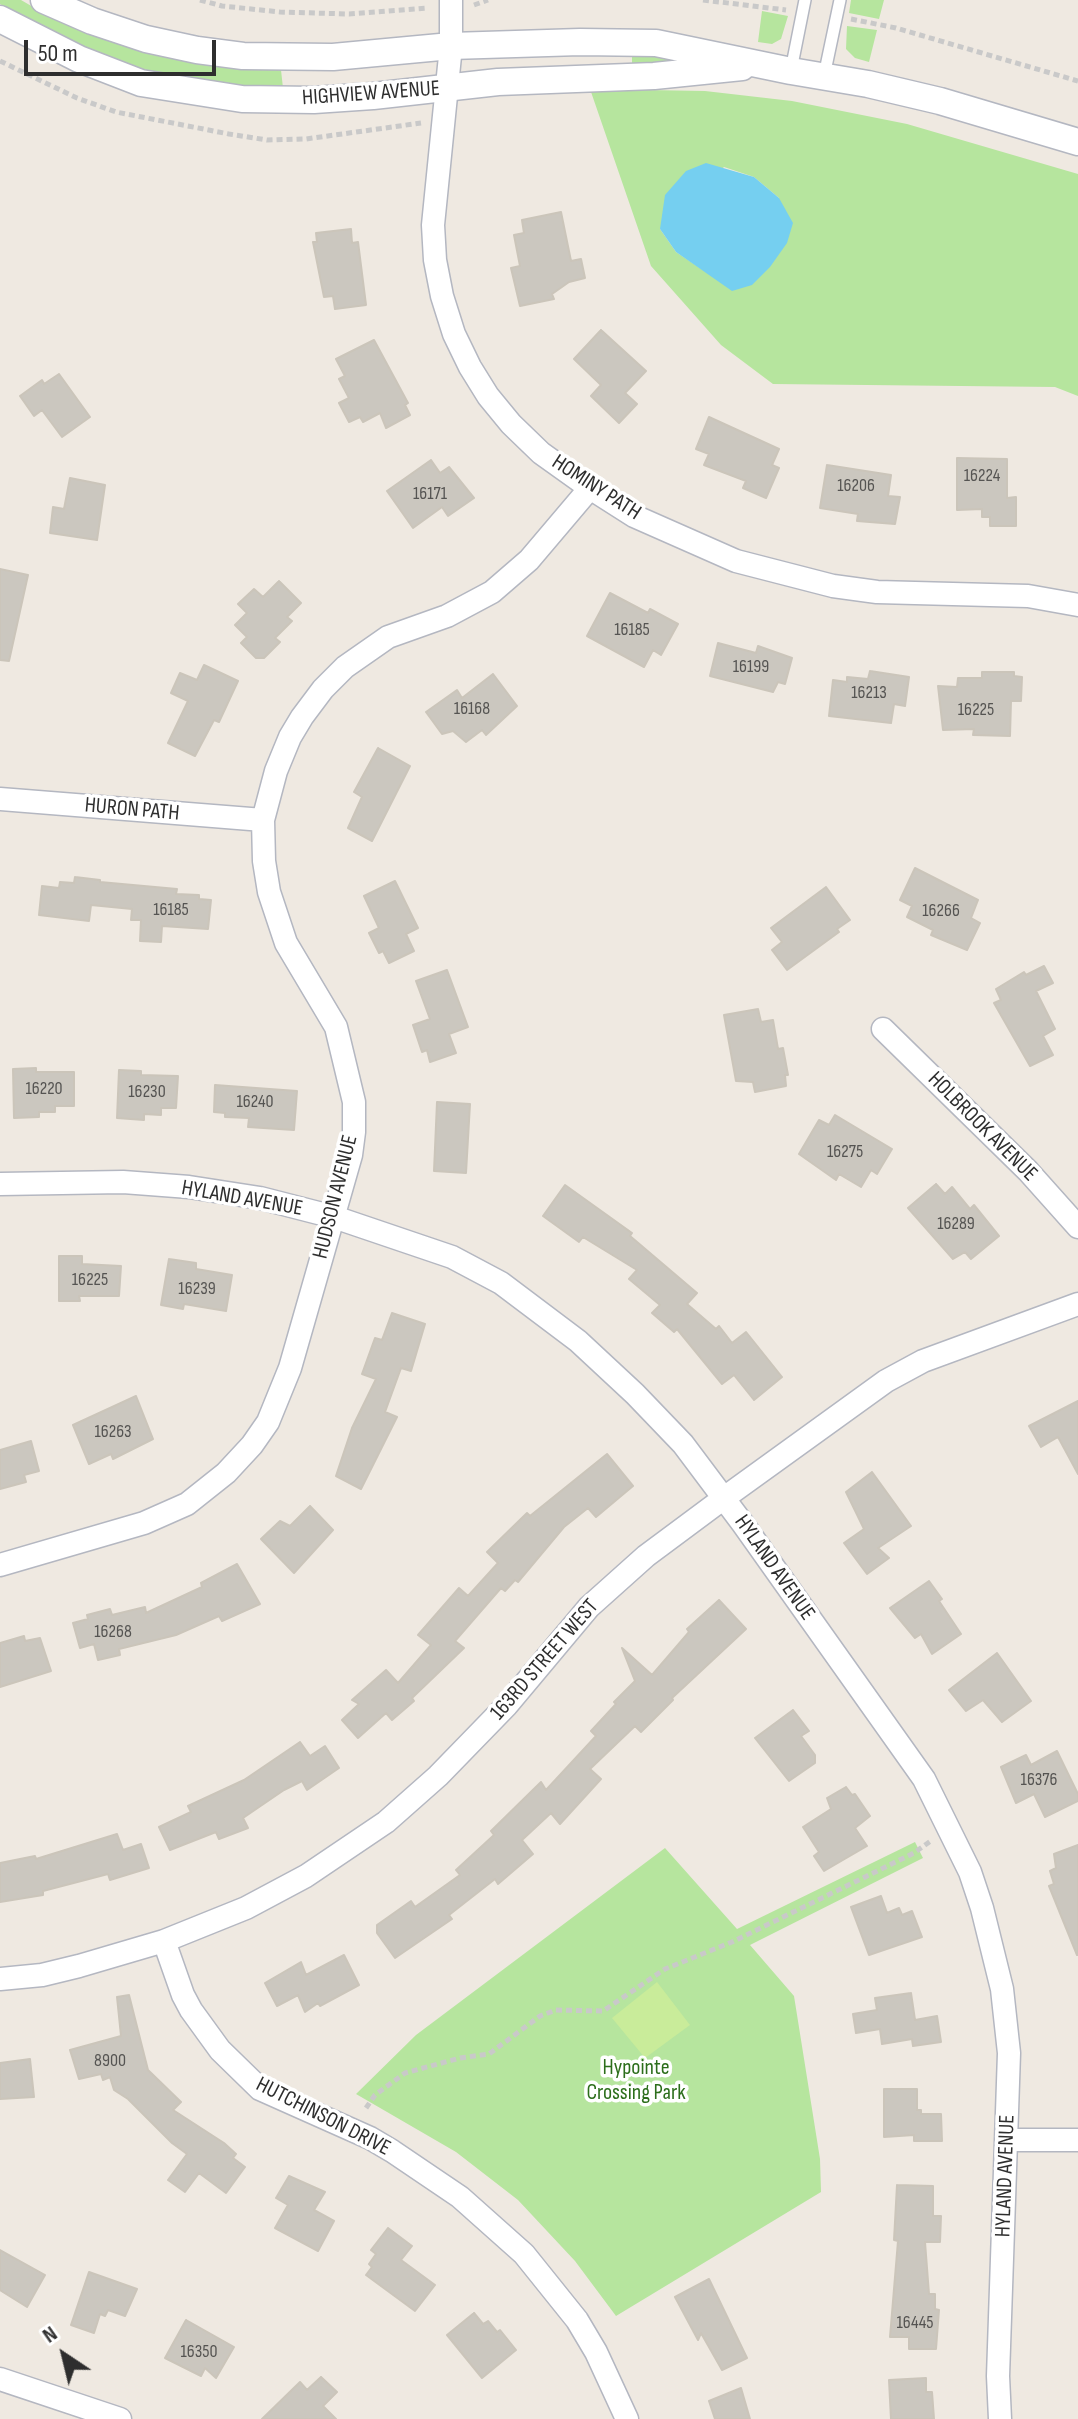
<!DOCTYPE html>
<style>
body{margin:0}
#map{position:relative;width:1078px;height:2419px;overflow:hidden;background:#efe9e1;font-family:"Sofia Sans Condensed",sans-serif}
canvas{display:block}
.north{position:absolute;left:24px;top:2315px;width:80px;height:80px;-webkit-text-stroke:6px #fff;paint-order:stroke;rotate:325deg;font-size:22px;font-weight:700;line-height:32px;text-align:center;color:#2e2e2e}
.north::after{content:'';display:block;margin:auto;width:28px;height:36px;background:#2e2e2e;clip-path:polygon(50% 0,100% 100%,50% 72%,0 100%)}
.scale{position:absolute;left:24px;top:40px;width:192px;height:36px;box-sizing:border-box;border:4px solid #2e2e2e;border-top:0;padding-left:10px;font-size:24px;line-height:28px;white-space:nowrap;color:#2e2e2e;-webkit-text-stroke:6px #fff;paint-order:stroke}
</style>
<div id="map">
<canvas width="1078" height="2419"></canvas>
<div class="north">N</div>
<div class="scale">50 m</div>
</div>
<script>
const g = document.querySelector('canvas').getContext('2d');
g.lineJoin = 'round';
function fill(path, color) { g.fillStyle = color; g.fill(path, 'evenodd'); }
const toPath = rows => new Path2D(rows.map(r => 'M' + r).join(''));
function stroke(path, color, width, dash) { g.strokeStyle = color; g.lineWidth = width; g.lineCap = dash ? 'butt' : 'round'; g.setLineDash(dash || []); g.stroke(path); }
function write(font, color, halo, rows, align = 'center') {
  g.font = font + ' "Sofia Sans Condensed",sans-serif'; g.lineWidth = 7; g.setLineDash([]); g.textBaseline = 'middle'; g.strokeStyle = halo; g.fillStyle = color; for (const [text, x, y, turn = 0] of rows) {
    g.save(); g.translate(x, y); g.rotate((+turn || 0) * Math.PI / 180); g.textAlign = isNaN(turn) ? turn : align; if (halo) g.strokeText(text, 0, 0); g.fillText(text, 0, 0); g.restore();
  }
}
fill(toPath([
 [0,0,21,0,40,11,228,67,281,70,283,88,199,82,156,73,91,53,49,33,0,4],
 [851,0,884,0,879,19,849,13],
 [762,11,788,16,781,39,772,44,758,42],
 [847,26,877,30,869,62,855,58,846,49],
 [632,53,679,57,679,62,632,66],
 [590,89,705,91,792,101,907,124,1078,174,1078,396,1055,387,773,384,721,345,651,266],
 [724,167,754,177,779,198,706,272,676,252,660,229],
 [915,1842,923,1858,750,1945,794,1996,820,2159,821,2192,616,2316,575,2261,518,2200,456,2152,356,2094,416,2035,665,1848,737,1929]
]), '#b6e59e');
fill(toPath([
 [657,1982,690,2025,645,2058,612,2018]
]), '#c9ec9a');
fill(toPath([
 [706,163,754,177,779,198,793,223,787,243,770,267,752,285,732,291,676,252,660,229,665,195,686,171]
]), '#75cff0');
const building = toPath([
 [561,212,571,261,581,259,585,278,569,282,552,294,554,299,520,306,511,268,520,266,514,235,524,233,522,220,561,212],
 [351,229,352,243,358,242,366,305,335,309,333,296,324,297,313,242,317,242,316,233,351,229],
 [601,330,646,371,625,393,637,404,619,423,591,396,601,385,574,359,601,330],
 [374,340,408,403,405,405,410,415,386,428,380,413,363,422,360,417,349,422,339,403,349,398,339,379,345,376,336,359,374,340],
 [59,374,90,417,62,437,42,410,34,416,20,396,42,380,44,384,59,374],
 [709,417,779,449,772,465,779,468,766,498,743,488,746,481,704,465,709,454,696,449,709,417],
 [957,458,1007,459,1007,498,1016,497,1016,526,990,526,990,517,982,517,982,509,957,510,957,458],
 [431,460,440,473,449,467,474,498,448,516,442,507,413,528,387,491,431,460],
 [827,465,891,475,888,496,900,497,895,524,857,521,858,514,820,508,827,465],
 [70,478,105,485,97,540,50,533,53,507,64,509,70,478],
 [0,569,28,575,9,661,0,660,0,569],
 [279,581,301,603,287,617,292,621,275,638,280,642,264,658,256,658,241,643,247,637,235,625,247,613,238,604,254,589,263,597,279,581],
 [610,593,648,613,650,609,678,624,661,655,653,650,644,667,587,636,610,593],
 [718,643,756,653,758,646,792,658,785,684,778,682,773,692,710,676,718,643],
 [204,665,238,681,219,722,214,720,195,756,168,743,188,701,171,693,180,673,197,680,204,665],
 [870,671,909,677,905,706,894,704,891,723,829,716,833,680,847,682,847,677,868,679,870,671],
 [982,672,1014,672,1014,676,1022,677,1021,701,1011,701,1010,736,973,735,974,729,943,730,938,686,957,687,958,678,982,678,982,672],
 [493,674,517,706,486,735,482,730,466,742,453,731,442,734,426,712,457,690,462,698,493,674],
 [378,748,410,766,372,841,348,828,362,797,354,792,378,748],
 [915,868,978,900,971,918,980,923,967,950,931,935,933,930,907,917,912,906,900,900,915,868],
 [75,877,100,880,100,882,177,889,176,894,199,895,199,899,211,900,208,929,162,926,161,942,140,941,141,920,131,920,132,909,91,905,89,921,39,915,42,886,59,888,60,882,74,883,75,877],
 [395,881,418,928,406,934,414,951,389,963,383,951,379,953,369,933,379,928,364,896,395,881],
 [826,887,850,920,837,929,839,932,787,970,772,950,782,942,771,928,826,887],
 [1044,966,1053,983,1036,991,1055,1029,1043,1036,1053,1055,1030,1066,994,1003,1001,1000,996,989,1024,972,1026,975,1044,966],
 [447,970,468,1027,449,1034,456,1053,430,1062,427,1050,422,1052,413,1025,430,1019,416,981,447,970],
 [758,1009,761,1022,773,1020,778,1049,783,1048,788,1075,785,1075,786,1086,755,1092,753,1082,736,1081,724,1015,758,1009],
 [36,1068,36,1072,74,1072,74,1106,55,1106,55,1112,39,1112,39,1117,14,1118,13,1069,36,1068],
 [119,1070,141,1071,141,1075,178,1076,176,1108,161,1108,161,1115,144,1114,144,1120,117,1118,119,1070],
 [215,1085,297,1091,294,1130,248,1127,249,1118,225,1117,225,1113,214,1112,215,1085],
 [437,1102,470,1104,466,1173,434,1171,437,1102],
 [835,1115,892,1149,877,1174,871,1170,861,1187,839,1174,836,1180,799,1154,819,1120,829,1125,835,1115],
 [936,1184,945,1194,952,1187,970,1209,974,1205,999,1236,971,1259,965,1252,953,1259,908,1208,936,1184],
 [565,1185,632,1233,630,1236,697,1293,687,1304,716,1329,719,1326,732,1343,746,1332,782,1377,754,1400,734,1375,722,1384,677,1329,674,1332,652,1313,660,1305,629,1279,637,1270,583,1237,579,1242,543,1216,565,1185],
 [59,1256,82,1256,82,1264,121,1266,119,1296,79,1296,80,1301,59,1301,59,1256],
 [169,1259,196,1263,196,1269,232,1275,226,1311,184,1304,183,1309,161,1305,169,1259],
 [392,1313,425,1324,411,1371,401,1368,385,1412,397,1417,361,1489,336,1476,352,1428,376,1379,362,1374,375,1338,382,1340,392,1313],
 [136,1396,153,1439,113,1459,111,1454,89,1464,73,1425,136,1396],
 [1078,1401,1078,1474,1058,1437,1041,1447,1029,1426,1078,1401],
 [31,1441,39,1471,24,1475,26,1482,0,1489,0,1450,31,1441],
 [607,1454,633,1486,596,1517,588,1508,564,1527,518,1582,515,1580,505,1591,501,1588,455,1641,464,1648,412,1698,414,1701,392,1720,386,1713,358,1738,342,1720,359,1704,352,1700,386,1670,398,1683,431,1645,418,1635,459,1588,468,1596,498,1563,487,1552,527,1513,530,1516,607,1454],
 [872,1472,911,1526,878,1548,889,1558,867,1574,844,1543,864,1529,846,1492,872,1472],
 [310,1506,333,1530,294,1573,261,1539,280,1521,290,1526,310,1506],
 [237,1564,260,1604,222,1621,219,1616,176,1635,119,1649,120,1655,98,1660,94,1644,80,1648,73,1623,88,1619,87,1615,110,1609,112,1615,145,1607,146,1613,202,1587,201,1583,237,1564],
 [929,1581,942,1599,939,1601,961,1634,932,1654,921,1634,915,1638,890,1608,929,1581],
 [719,1600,746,1629,672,1698,673,1700,641,1732,635,1726,590,1769,601,1779,560,1824,551,1813,522,1840,533,1854,498,1884,495,1879,449,1915,452,1919,395,1958,377,1933,377,1925,411,1901,415,1907,460,1875,456,1870,494,1835,491,1831,541,1782,546,1790,596,1736,591,1731,616,1704,614,1702,635,1681,622,1648,652,1675,689,1632,687,1629,719,1600],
 [24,1636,25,1641,40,1638,51,1671,0,1687,0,1643,24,1636],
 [997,1653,1031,1701,1002,1722,983,1700,966,1711,949,1690,997,1653],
 [793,1710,809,1731,801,1736,815,1755,815,1763,789,1781,755,1738,793,1710],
 [300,1742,310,1756,325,1746,339,1768,307,1790,302,1781,284,1790,243,1818,248,1828,219,1839,216,1832,170,1850,159,1827,191,1812,188,1806,244,1780,300,1742],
 [1057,1751,1078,1794,1078,1801,1045,1817,1034,1794,1016,1803,1001,1767,1026,1755,1031,1765,1057,1751],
 [846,1787,852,1795,855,1794,870,1816,855,1828,867,1846,824,1871,814,1856,819,1852,803,1827,831,1809,827,1798,846,1787],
 [117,1834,123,1850,141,1844,149,1868,110,1880,108,1874,43,1891,43,1895,0,1902,0,1863,35,1856,36,1859,117,1834],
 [1078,1845,1078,1955,1077,1955,1049,1886,1054,1884,1050,1871,1056,1868,1054,1854,1078,1845],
 [881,1896,887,1913,899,1908,902,1915,912,1911,922,1937,869,1955,851,1907,881,1896],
 [344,1955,359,1985,320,2006,318,2003,305,2012,298,1995,277,2006,265,1983,301,1962,306,1975,344,1955],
 [911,1993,915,2020,937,2016,941,2042,913,2046,912,2039,882,2044,880,2029,856,2033,853,2014,877,2010,875,1998,911,1993],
 [129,1995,148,2070,181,2102,173,2110,224,2143,236,2154,233,2158,245,2167,226,2193,199,2173,185,2192,168,2180,187,2154,172,2143,128,2099,114,2090,110,2077,103,2080,101,2074,79,2079,70,2050,121,2036,117,1997,129,1995],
 [30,2059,34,2097,0,2099,0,2063,30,2059],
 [884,2089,917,2089,917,2110,921,2110,921,2114,941,2114,942,2141,914,2141,914,2135,884,2137,884,2089],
 [289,2176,325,2192,314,2210,334,2221,318,2251,275,2228,288,2205,276,2198,289,2176],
 [897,2185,933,2186,933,2216,941,2216,940,2242,925,2242,929,2294,935,2294,935,2309,939,2310,936,2349,909,2349,909,2337,890,2337,898,2241,894,2240,897,2185],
 [388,2228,412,2246,401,2260,435,2285,415,2311,366,2275,372,2267,369,2264,376,2254,371,2250,388,2228],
 [0,2250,45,2275,27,2307,0,2290,0,2250],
 [89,2272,137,2289,125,2316,108,2310,105,2316,100,2314,94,2333,71,2325,89,2272],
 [709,2279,747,2358,722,2370,701,2333,698,2340,675,2297,709,2279],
 [474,2313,483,2324,488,2321,497,2332,500,2330,516,2350,482,2378,447,2335,474,2313],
 [186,2320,234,2347,216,2378,205,2368,201,2376,165,2358,186,2320],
 [321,2377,337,2392,323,2406,336,2419,262,2419,300,2382,307,2390,321,2377],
 [926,2378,926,2392,932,2392,934,2419,891,2419,889,2380,926,2378],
 [741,2388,750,2419,715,2419,709,2401,741,2388]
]);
fill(building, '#cbc7bf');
stroke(building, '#cbc5ba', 2);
const service = toPath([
 [791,70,805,0],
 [824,76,840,0]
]);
const minor = toPath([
 [451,0,451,46,433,225,435,260,442,296,454,334,470,367,488,396,511,424,541,453,590,488,634,516,736,561,833,586,877,592,1028,596,1078,605],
 [0,799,263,820],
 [883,1029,1028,1171,1078,1227],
 [0,1184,123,1182,189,1187,260,1198,334,1217,452,1257,501,1283,578,1341,635,1394,683,1444,743,1524,924,1779,970,1872,982,1908,1002,1989,1009,2053,998,2376,1000,2419],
 [0,1565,144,1523,187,1504,226,1473,252,1445,268,1422,290,1368,351,1155,354,1132,354,1102,336,1027,286,943,269,892,264,861,263,820,276,771,290,737,302,717,323,689,345,667,388,637,447,616,492,592,529,560,590,488],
 [164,1941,183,1995,191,2010,220,2050,260,2089,370,2138,392,2151,460,2197,524,2254,577,2320,596,2352,627,2419],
 [0,1979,42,1975,79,1966,164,1941,246,1908,306,1876,386,1822,438,1776,507,1705,589,1607,646,1556,724,1498,886,1381,923,1361,1078,1304],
 [1008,2140,1078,2140],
 [0,2379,120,2419]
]);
const tertiary = toPath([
 [44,0,92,21,146,39,197,50,243,56,333,57,451,46,580,42,656,43,791,71,868,84,940,101,1078,142],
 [0,19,79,59,141,83,242,99,314,100,373,96,498,82,654,76,742,67]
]);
stroke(service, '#b4b7c1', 14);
stroke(minor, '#b4b7c1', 25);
stroke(tertiary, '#b4b7c1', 29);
stroke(toPath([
 [200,0,222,6,280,12,349,14,428,8],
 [703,0,786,10],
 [474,5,488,0],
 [851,19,896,28,1078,81],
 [0,61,77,98,116,112,229,134,267,140,306,139,421,123],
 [366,2108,375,2095,405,2073,460,2058,489,2054,540,2016,556,2010,603,2011,665,1969,732,1942,914,1853,932,1840]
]), '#c9c9c9', 5, [6, 4]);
stroke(service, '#fff', 11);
stroke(minor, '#fff', 22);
stroke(tertiary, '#fff', 26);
write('18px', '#555452', null, [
 ["16224",982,476],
 ["16206",856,486],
 ["16171",430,494],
 ["16185",632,630],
 ["16199",751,667],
 ["16213",869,693],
 ["16168",472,709],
 ["16225",976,710],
 ["16185",171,910],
 ["16266",941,911],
 ["16220",44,1089],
 ["16230",147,1092],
 ["16240",255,1102],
 ["16275",845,1152],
 ["16289",956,1224],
 ["16225",90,1280],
 ["16239",197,1289],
 ["16263",113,1432],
 ["16268",113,1632],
 ["16376",1039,1780],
 ["8900",110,2061],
 ["16445",915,2323],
 ["16350",199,2352]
]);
write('22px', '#2e2e2e', '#fff', [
 ["HIGHVIEW AVENUE",371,94,-4],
 ["HOMINY PATH",596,488,33],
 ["HURON PATH",132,810,5],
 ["HOLBROOK AVENUE",982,1127,45],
 ["HUDSON AVENUE",336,1197,-76],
 ["HYLAND AVENUE",242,1199,10],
 ["HYLAND AVENUE",774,1568,55],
 ["163RD STREET WEST",545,1660,-49],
 ["HUTCHINSON DRIVE",323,2117,27],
 ["HYLAND AVENUE",1006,2176,-88]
]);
write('22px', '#2c6e1b', '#fff', [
 ["Hypointe",636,2068],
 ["Crossing Park",636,2093]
]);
</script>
